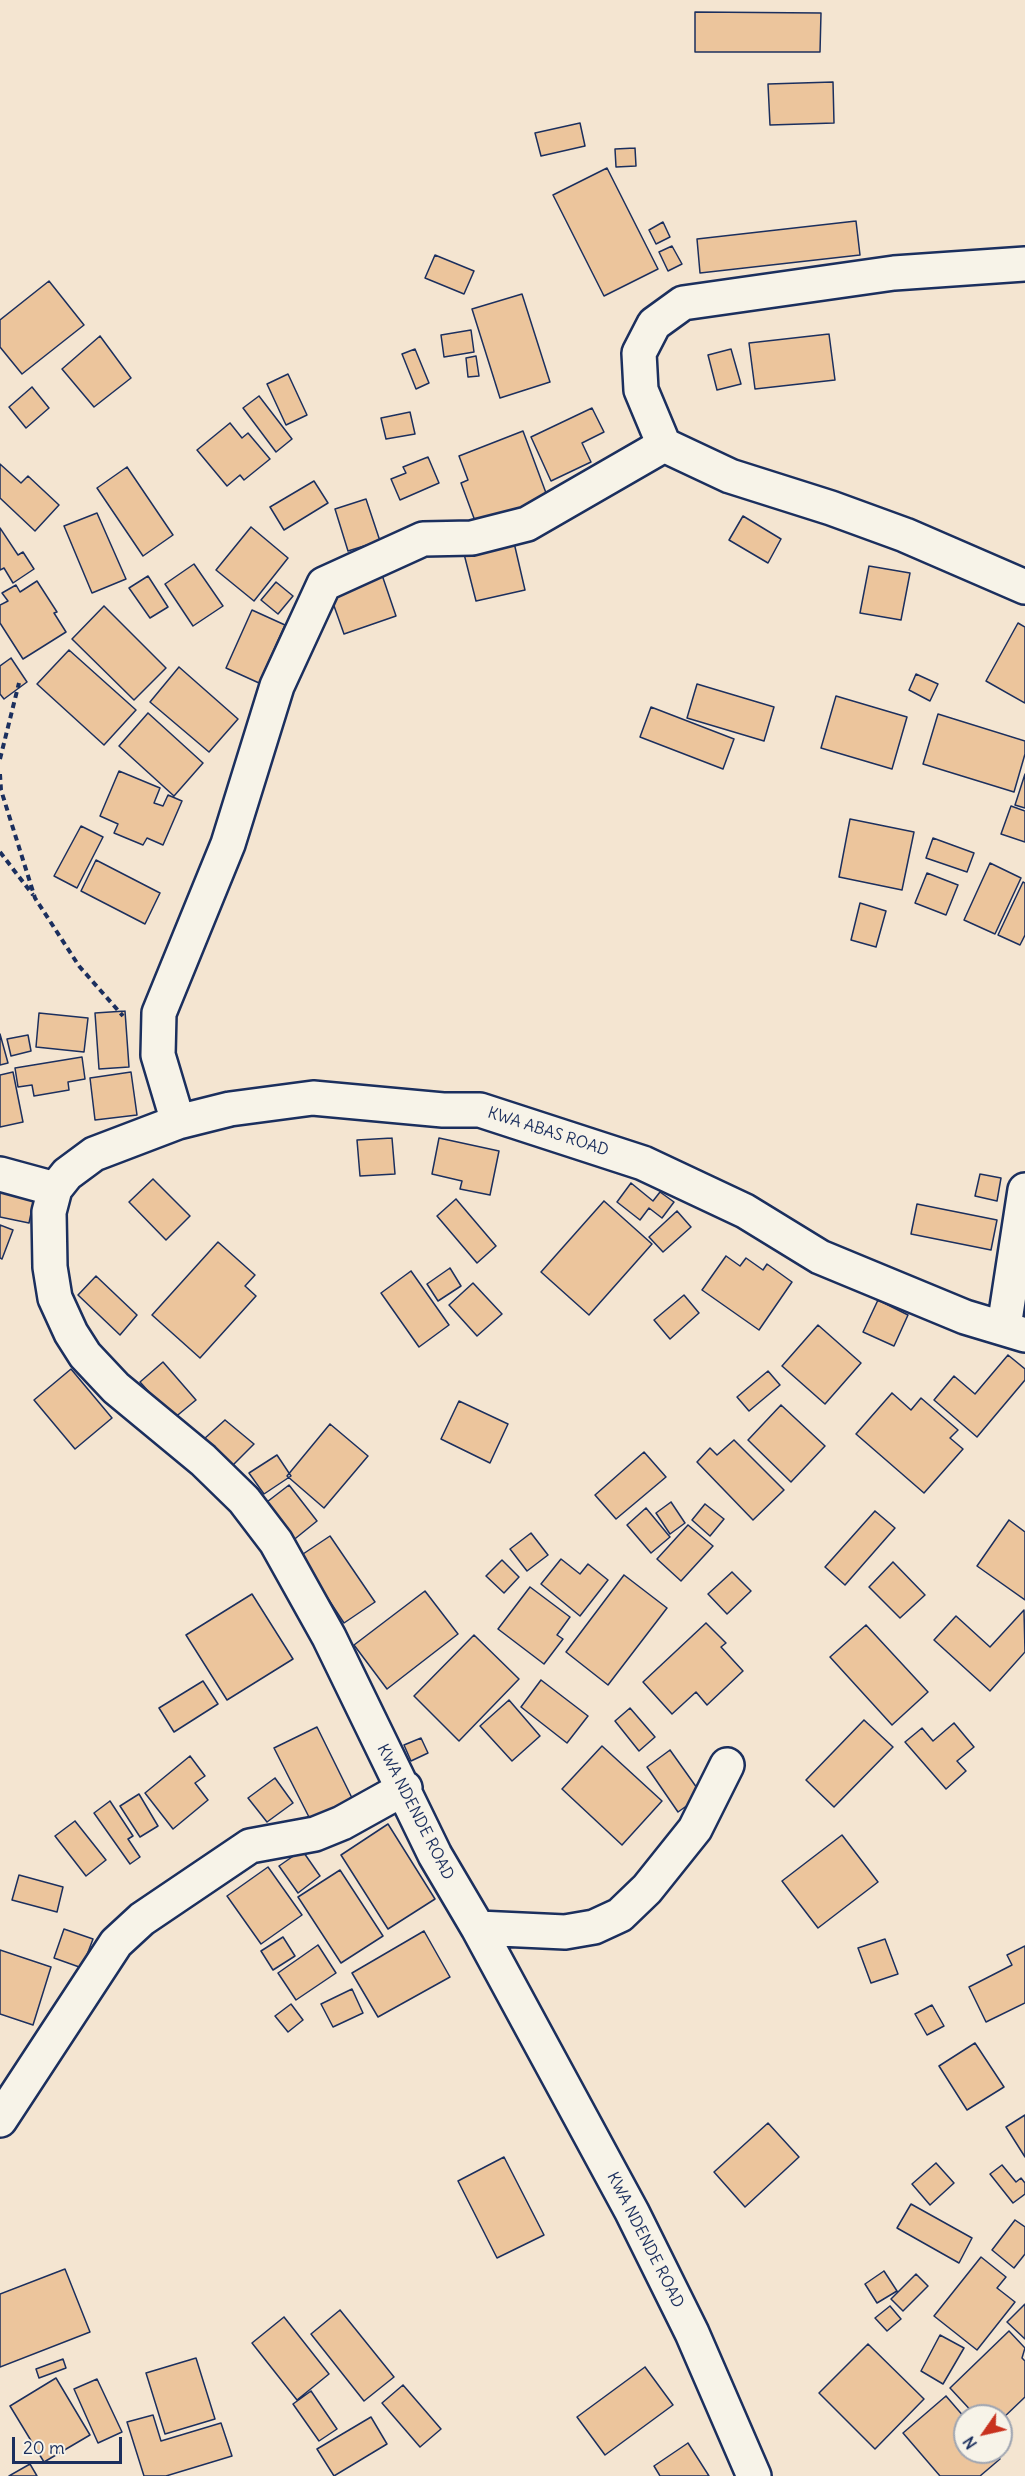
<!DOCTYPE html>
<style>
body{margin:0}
#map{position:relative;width:1025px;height:2476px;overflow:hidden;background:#f4e5d1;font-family:Delius,sans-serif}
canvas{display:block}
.north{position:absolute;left:953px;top:2404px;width:60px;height:60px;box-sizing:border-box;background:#f7f3e8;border:2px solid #9fa5b1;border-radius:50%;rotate:236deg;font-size:16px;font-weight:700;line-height:24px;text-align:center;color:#1b2f5e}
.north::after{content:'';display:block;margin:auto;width:21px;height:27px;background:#c8321e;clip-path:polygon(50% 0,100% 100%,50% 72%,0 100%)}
.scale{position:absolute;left:12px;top:2437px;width:110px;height:27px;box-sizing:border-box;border:3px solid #1b2f5e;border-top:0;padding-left:8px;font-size:18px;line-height:21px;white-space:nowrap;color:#1b2f5e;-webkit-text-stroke:4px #f7f3e8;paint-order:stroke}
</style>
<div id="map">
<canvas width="1025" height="2476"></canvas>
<div class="north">N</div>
<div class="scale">20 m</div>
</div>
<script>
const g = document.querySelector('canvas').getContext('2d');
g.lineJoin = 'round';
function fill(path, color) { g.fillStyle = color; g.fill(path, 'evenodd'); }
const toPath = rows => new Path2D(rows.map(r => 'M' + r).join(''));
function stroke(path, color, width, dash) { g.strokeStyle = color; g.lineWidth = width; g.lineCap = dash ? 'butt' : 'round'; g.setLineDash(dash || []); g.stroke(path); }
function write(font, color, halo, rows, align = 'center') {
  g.font = font + ' Delius,sans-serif'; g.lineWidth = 4.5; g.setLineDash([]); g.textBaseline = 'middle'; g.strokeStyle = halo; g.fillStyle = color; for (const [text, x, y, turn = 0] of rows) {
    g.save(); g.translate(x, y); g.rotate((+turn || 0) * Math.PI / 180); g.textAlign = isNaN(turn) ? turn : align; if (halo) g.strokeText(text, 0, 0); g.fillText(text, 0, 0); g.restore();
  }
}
const building = toPath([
 [695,12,821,13,820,52,695,52,695,12],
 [833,82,834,123,770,125,768,84,833,82],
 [580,123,585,146,541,156,535,133,580,123],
 [635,148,636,166,616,167,615,149,635,148],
 [607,168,658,269,604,296,553,195,607,168],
 [856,221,860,255,700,273,697,239,856,221],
 [663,222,670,237,656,244,649,230,663,222],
 [672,246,682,264,668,271,659,252,672,246],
 [435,255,474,271,464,294,425,278,435,255],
 [49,281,84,325,22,374,0,347,0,320,49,281],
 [522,294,550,382,500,398,472,309,522,294],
 [471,330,474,352,444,357,441,335,471,330],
 [829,334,835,380,755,389,749,343,829,334],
 [100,336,131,378,94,407,62,369,100,336],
 [415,349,429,383,416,389,402,354,415,349],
 [731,349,741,384,717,390,708,355,731,349],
 [476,356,479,376,468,377,466,358,476,356],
 [288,374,307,415,286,425,267,384,288,374],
 [32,387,49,408,26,428,9,407,32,387],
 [259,396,292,439,276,452,243,408,259,396],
 [592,408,604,432,582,443,591,462,551,481,531,437,592,408],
 [410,412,415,434,386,439,381,418,410,412],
 [230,423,242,438,248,433,270,459,244,480,240,475,227,486,197,450,230,423],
 [523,431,549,501,478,529,461,483,468,480,459,456,523,431],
 [428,457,439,483,400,500,391,479,406,473,403,467,428,457],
 [0,464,21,483,28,476,59,505,35,531,0,498,0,464],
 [127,467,173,535,143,556,97,488,127,467],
 [314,481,328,503,284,530,270,507,314,481],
 [366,499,380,541,348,551,335,509,366,499],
 [97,513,126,579,92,593,64,526,97,513],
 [743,516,781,539,768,563,729,540,743,516],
 [251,527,288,558,254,601,216,570,251,527],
 [0,528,18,555,23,552,34,569,13,583,4,568,0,570,0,528],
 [512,534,525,590,476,601,462,546,512,534],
 [194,564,223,606,193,626,165,584,194,564],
 [869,566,910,573,901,620,860,613,869,566],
 [381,572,396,616,344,634,328,589,381,572],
 [148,576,168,607,150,618,129,588,148,576],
 [37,581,57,612,54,613,66,632,23,659,0,623,0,605,8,601,2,593,16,585,20,592,37,581],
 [276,582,293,596,278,614,261,600,276,582],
 [104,606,166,668,134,700,72,639,104,606],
 [252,610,285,625,259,683,226,668,252,610],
 [1018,623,1025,627,1025,703,986,681,1018,623],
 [69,650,136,710,104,745,37,684,69,650],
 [11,658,27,682,4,699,0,694,0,666,11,658],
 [179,667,238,719,209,752,150,702,179,667],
 [916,674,938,684,930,701,909,690,916,674],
 [697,684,774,707,764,741,687,718,697,684],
 [836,696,907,717,892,769,821,748,836,696],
 [651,707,734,739,723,769,640,737,651,707],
 [148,713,203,763,174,796,119,746,148,713],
 [938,714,1025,741,1025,754,1014,792,923,764,938,714],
 [119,771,160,788,154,803,163,806,168,795,182,801,163,845,147,838,143,845,114,833,118,824,100,816,119,771],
 [1025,774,1025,808,1015,805,1025,774],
 [1011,806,1025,811,1025,842,1001,834,1011,806],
 [850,819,914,832,902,890,839,877,850,819],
 [81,826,103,837,77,888,54,876,81,826],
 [933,838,974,853,967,872,926,858,933,838],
 [96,860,160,893,145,924,81,891,96,860],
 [990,863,1021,878,995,934,964,920,990,863],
 [927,873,958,885,946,915,915,903,927,873],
 [1023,882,1025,883,1025,935,1020,945,998,935,1023,882],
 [860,903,886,911,876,947,851,940,860,903],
 [125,1011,129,1067,99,1069,95,1013,125,1011],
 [39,1013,88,1018,84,1052,36,1047,39,1013],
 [0,1034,8,1063,0,1065,0,1034],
 [28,1035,31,1051,11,1056,7,1039,28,1035],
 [82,1057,85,1079,68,1082,69,1090,34,1096,32,1085,18,1087,15,1068,82,1057],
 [13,1072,23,1122,0,1127,0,1075,13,1072],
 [131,1072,137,1115,95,1120,90,1078,131,1072],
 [392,1138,395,1174,360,1176,357,1140,392,1138],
 [439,1138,499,1151,490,1195,460,1189,462,1181,432,1174,439,1138],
 [980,1174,1001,1178,997,1201,975,1196,980,1174],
 [153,1179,190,1216,166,1240,129,1202,153,1179],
 [631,1183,653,1201,660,1192,674,1202,662,1218,649,1208,640,1220,617,1202,631,1183],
 [0,1187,35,1194,29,1223,0,1217,0,1187],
 [456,1199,496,1246,477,1263,437,1216,456,1199],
 [604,1201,652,1244,589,1315,541,1272,604,1201],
 [917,1204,997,1220,991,1250,911,1234,917,1204],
 [677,1211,691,1227,663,1252,649,1237,677,1211],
 [0,1225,13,1230,2,1259,0,1258,0,1225],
 [218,1242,255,1275,245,1286,256,1296,200,1358,152,1315,218,1242],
 [726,1256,740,1266,746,1258,763,1270,767,1264,792,1282,759,1330,702,1290,726,1256],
 [450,1268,461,1286,438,1301,427,1284,450,1268],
 [411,1271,449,1325,419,1347,381,1293,411,1271],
 [96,1276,137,1315,120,1335,78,1295,96,1276],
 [473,1283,502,1314,477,1336,449,1305,473,1283],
 [684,1295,699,1313,670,1339,654,1320,684,1295],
 [878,1300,908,1315,894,1346,863,1332,878,1300],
 [818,1325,861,1363,825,1404,782,1366,818,1325],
 [1008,1355,1025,1369,1025,1380,977,1437,934,1400,954,1376,975,1394,1008,1355],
 [163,1362,196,1400,173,1419,140,1382,163,1362],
 [71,1369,112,1418,75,1449,34,1400,71,1369],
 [768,1371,780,1385,749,1411,737,1397,768,1371],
 [892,1393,911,1410,921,1398,958,1430,950,1438,963,1449,924,1493,856,1434,892,1393],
 [459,1401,508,1424,490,1463,441,1439,459,1401],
 [781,1405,825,1446,791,1482,748,1440,781,1405],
 [225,1420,254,1444,231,1467,204,1439,225,1420],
 [330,1424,368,1456,324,1508,287,1476,330,1424],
 [734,1440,784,1490,753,1520,697,1462,710,1448,717,1455,734,1440],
 [644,1452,666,1477,616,1519,595,1495,644,1452],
 [277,1455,291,1476,264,1494,249,1473,277,1455],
 [289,1485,317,1521,291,1542,263,1505,289,1485],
 [671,1502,685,1523,670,1534,656,1513,671,1502],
 [705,1504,724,1519,710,1536,692,1520,705,1504],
 [646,1508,670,1537,651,1553,627,1525,646,1508],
 [875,1511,895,1528,845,1585,825,1567,875,1511],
 [1009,1520,1025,1532,1025,1600,977,1566,1009,1520],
 [688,1525,713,1546,681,1581,657,1559,688,1525],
 [531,1533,548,1555,527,1571,510,1549,531,1533],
 [330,1536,375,1602,344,1623,300,1556,330,1536],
 [561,1559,580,1574,588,1564,608,1580,580,1616,541,1584,561,1559],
 [502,1560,519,1577,504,1593,486,1576,502,1560],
 [893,1562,925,1595,900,1618,869,1587,893,1562],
 [732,1572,751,1591,727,1614,708,1594,732,1572],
 [624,1575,667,1608,608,1685,566,1652,624,1575],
 [530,1587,570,1617,557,1635,563,1639,544,1664,498,1629,530,1587],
 [425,1591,458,1634,387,1689,354,1645,425,1591],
 [252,1594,293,1659,227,1700,186,1635,252,1594],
 [1024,1610,1025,1652,990,1691,934,1640,956,1616,990,1647,1024,1610],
 [706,1623,726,1643,721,1647,743,1671,707,1705,696,1692,672,1714,643,1682,706,1623],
 [866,1625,928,1692,892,1725,830,1657,866,1625],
 [474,1635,519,1679,459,1741,414,1696,474,1635],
 [541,1680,588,1716,567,1743,521,1707,541,1680],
 [203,1681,218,1704,174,1732,159,1708,203,1681],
 [509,1700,540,1736,512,1761,480,1726,509,1700],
 [630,1708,655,1737,639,1751,615,1721,630,1708],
 [864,1720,893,1747,834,1807,806,1780,864,1720],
 [954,1723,974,1747,957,1761,966,1771,946,1789,905,1742,922,1728,933,1741,954,1723],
 [317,1727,354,1802,312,1823,274,1748,317,1727],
 [421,1738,428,1753,411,1761,404,1745,421,1738],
 [602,1746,662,1801,622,1845,562,1789,602,1746],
 [670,1750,702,1795,678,1812,647,1767,670,1750],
 [190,1756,205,1776,195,1783,208,1800,173,1829,145,1793,190,1756],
 [275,1778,293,1803,267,1822,248,1798,275,1778],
 [139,1794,158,1826,140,1837,120,1806,139,1794],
 [110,1801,133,1836,128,1839,140,1857,130,1864,94,1813,110,1801],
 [75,1821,106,1860,86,1876,55,1836,75,1821],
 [388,1824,435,1899,388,1929,341,1855,388,1824],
 [842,1835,878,1882,818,1928,782,1881,842,1835],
 [302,1850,320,1876,298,1893,279,1866,302,1850],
 [268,1867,302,1915,261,1944,227,1896,268,1867],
 [340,1870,383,1936,341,1963,298,1897,340,1870],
 [19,1875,63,1887,57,1912,12,1900,19,1875],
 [64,1929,93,1939,82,1968,54,1958,64,1929],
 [424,1931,450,1977,378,2017,352,1973,424,1931],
 [283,1937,295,1956,273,1970,261,1951,283,1937],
 [885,1939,898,1974,871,1983,858,1948,885,1939],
 [318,1945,336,1973,296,2000,278,1973,318,1945],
 [1025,1946,1025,2003,986,2022,969,1987,1012,1965,1007,1955,1025,1946],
 [0,1950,51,1967,33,2025,0,2014,0,1950],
 [352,1989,363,2013,333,2027,321,2004,352,1989],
 [291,2004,303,2020,288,2032,275,2016,291,2004],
 [932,2005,944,2026,927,2035,915,2014,932,2005],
 [975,2043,1004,2087,967,2110,939,2066,975,2043],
 [1025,2115,1025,2157,1006,2127,1025,2115],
 [768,2123,799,2157,745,2207,714,2172,768,2123],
 [504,2157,544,2235,497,2258,458,2181,504,2157],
 [936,2163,954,2183,930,2205,912,2184,936,2163],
 [1002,2165,1016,2182,1021,2178,1025,2183,1025,2194,1013,2203,990,2174,1002,2165],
 [911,2204,972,2238,959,2263,897,2228,911,2204],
 [1015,2220,1025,2227,1025,2254,1014,2268,992,2250,1015,2220],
 [981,2257,1006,2277,997,2288,1015,2302,977,2350,934,2316,981,2257],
 [65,2269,90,2332,0,2367,0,2294,65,2269],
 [884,2271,897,2291,877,2303,865,2284,884,2271],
 [916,2274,928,2286,903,2311,891,2299,916,2274],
 [1025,2304,1025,2339,1007,2322,1025,2304],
 [890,2306,901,2319,887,2331,875,2318,890,2306],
 [340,2310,394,2377,364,2401,311,2334,340,2310],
 [284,2317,329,2374,297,2400,252,2343,284,2317],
 [1009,2331,1025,2348,1022,2358,1025,2361,1025,2397,1001,2420,1001,2416,976,2416,950,2388,1009,2331],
 [940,2335,964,2348,943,2384,921,2371,940,2335],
 [868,2344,924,2399,875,2449,819,2393,868,2344],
 [196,2358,215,2419,165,2434,146,2373,196,2358],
 [63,2359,66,2368,39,2378,36,2369,63,2359],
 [645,2367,673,2405,605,2455,577,2417,645,2367],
 [56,2378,90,2435,44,2462,10,2406,56,2378],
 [97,2379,122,2432,98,2443,74,2389,97,2379],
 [403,2385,441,2429,420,2447,382,2403,403,2385],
 [311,2391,337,2429,319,2441,293,2404,311,2391],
 [946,2396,965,2418,965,2452,994,2452,1000,2459,980,2476,940,2476,903,2433,946,2396],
 [153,2415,161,2441,221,2423,232,2456,166,2476,144,2476,127,2422,153,2415],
 [371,2417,387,2444,334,2476,317,2449,371,2417],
 [688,2443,709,2476,660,2476,654,2466,688,2443],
 [30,2464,37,2476,9,2476,30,2464]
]);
fill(building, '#ecc59c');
stroke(building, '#1b2f5e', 1.5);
const minor = toPath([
 [664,445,641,390,639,353,654,324,683,303,894,273,1025,264],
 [178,1122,158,1055,159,1013,228,844,277,686,324,584,423,539,472,538,527,524,664,445,730,476,831,508,905,535,1025,587],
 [0,1174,55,1189],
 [1004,1327,1025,1190],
 [478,1928,565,1932,594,1927,620,1915,647,1889,695,1829,727,1765],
 [0,2120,116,1943,142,1919,250,1846,315,1834,342,1823,405,1788],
 [754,2476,692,2333,632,2212,478,1928,435,1855,329,1637,276,1542,244,1500,203,1460,116,1388,85,1355,71,1333,55,1298,50,1267,49,1212,55,1189,67,1174,94,1154,178,1122,230,1109,313,1098,443,1110,480,1110,643,1163,745,1211,820,1257,965,1317,1025,1335]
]);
stroke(minor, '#1b2f5e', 38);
stroke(toPath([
 [0,759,19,683],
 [0,774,1,790,35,898,79,966,123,1016],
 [0,852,33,895]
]), '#1b2f5e', 4, [6, 4.5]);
stroke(minor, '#f7f3e8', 33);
write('16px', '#1b2f5e', '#f7f3e8', [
 ["KWA ABAS ROAD",548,1132,18],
 ["KWA NDENDE ROAD",415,1812,63],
 ["KWA NDENDE ROAD",645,2240,63]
]);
</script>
